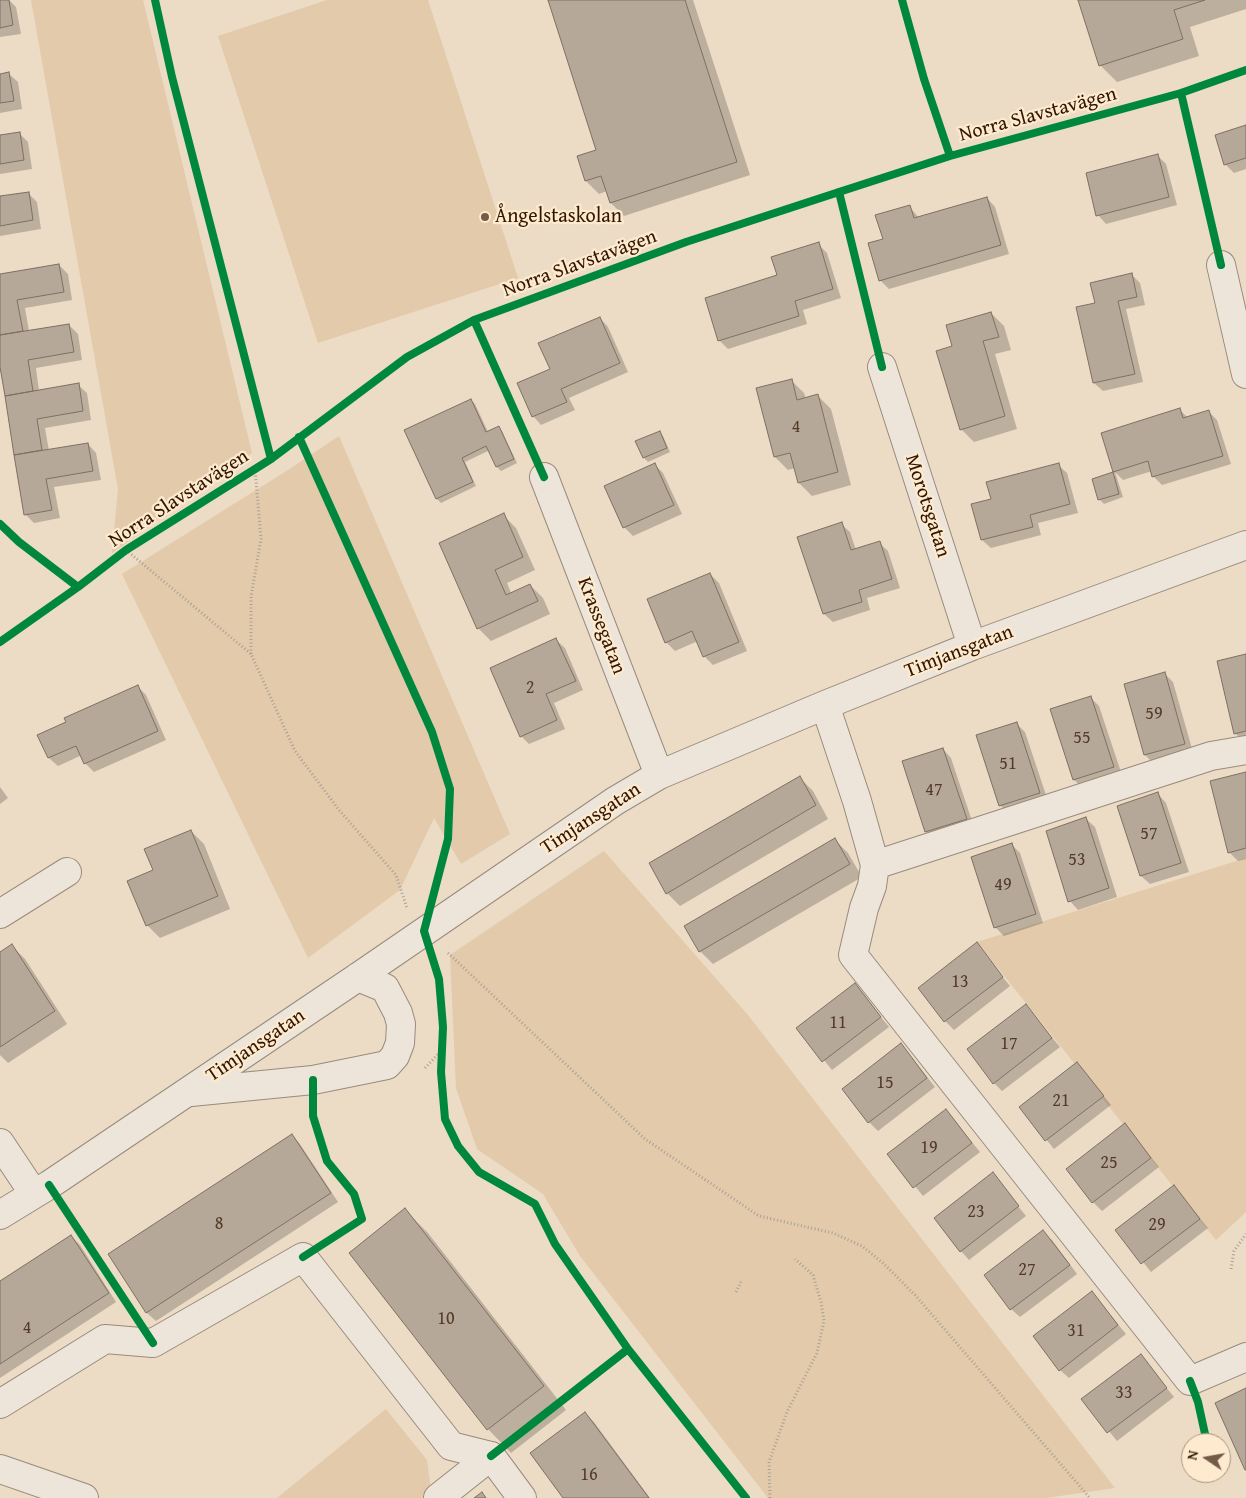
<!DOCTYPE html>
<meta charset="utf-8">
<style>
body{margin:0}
#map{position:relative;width:1246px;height:1498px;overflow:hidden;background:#ecdbc5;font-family:"Gentium Book Plus",serif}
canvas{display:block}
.north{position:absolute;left:1181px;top:1433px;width:50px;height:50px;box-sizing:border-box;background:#fdeacf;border:1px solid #ac957d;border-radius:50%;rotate:282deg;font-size:14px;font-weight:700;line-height:20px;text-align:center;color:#331601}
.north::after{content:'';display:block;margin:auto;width:18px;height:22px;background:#745b46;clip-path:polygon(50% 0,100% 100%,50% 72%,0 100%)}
</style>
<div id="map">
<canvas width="1246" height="1498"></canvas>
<div class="north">N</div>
</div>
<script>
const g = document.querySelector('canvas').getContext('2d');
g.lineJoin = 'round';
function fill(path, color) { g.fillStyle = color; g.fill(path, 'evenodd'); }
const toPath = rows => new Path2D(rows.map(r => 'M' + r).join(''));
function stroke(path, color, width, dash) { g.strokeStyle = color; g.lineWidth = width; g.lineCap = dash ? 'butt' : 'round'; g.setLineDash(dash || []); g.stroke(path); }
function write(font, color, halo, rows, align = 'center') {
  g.font = font + ' "Gentium Book Plus",serif'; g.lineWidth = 4.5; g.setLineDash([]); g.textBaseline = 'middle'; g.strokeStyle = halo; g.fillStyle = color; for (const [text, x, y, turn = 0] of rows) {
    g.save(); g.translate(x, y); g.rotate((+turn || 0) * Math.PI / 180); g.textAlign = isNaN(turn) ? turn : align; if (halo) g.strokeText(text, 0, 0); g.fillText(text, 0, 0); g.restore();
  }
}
fill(toPath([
 [31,0,143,0,252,453,112,553,118,489],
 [327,0,428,0,518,278,318,343,218,36],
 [339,436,510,834,461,864,434,818,400,890,308,958,122,574,288,470],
 [604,851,748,1015,1115,1488,1046,1498,768,1498,580,1256,543,1194,477,1149,456,1088,450,955],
 [1246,858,1246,1212,1216,1240,977,942],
 [386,1409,427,1460,431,1490,422,1498,277,1498]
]), '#e2caab');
fill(toPath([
 [0,0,9,0,16,7,21,34,0,37],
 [549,0,693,0,750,175,624,216,611,203,607,191,599,194,586,181,578,157,597,150],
 [1079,0,1246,0,1246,9,1190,27,1199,56,1117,82,1100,65],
 [9,74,18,82,22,109,0,113,0,75],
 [1246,126,1246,169,1234,173,1225,164],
 [19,133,28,142,32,169,0,174,0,136],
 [1158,156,1166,164,1177,205,1106,224,1098,215],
 [28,193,37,202,41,229,0,236,0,198],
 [987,198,995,207,1009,254,889,289,880,280,884,240,909,206,919,218],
 [818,244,827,253,841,298,803,310,807,324,728,349,719,340,779,276],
 [59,265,68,274,72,300,25,308,29,331,69,325,78,334,82,360,36,368,39,391,78,385,87,393,91,420,45,428,49,451,88,444,96,453,101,480,54,487,60,518,34,523,25,514,0,362,0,275],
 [1131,274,1140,283,1145,305,1126,309,1143,382,1103,391,1094,383,1077,308,1096,304],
 [991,313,1004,326,1011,350,995,354,1017,429,974,442,961,429,954,347],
 [600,318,608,327,628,372,569,398,575,410,541,425,533,416,552,369],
 [791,380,804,393,806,399,818,396,831,409,851,485,812,496,799,483,795,468,788,470,775,457],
 [471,400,475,404,488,432,498,427,502,431,517,463,501,471,497,467,490,450,465,462,476,486,441,503,437,499,406,430],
 [1180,410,1188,418,1208,411,1217,420,1231,464,1162,485,1154,477,1152,471,1123,480,1115,472,1123,497,1104,504,1100,500,1093,480,1112,474,1115,477,1103,434],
 [659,432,663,436,670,452,648,462,644,458],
 [655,465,663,473,682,514,633,536,624,527],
 [1058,465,1067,473,1078,513,1038,523,1041,535,991,548,982,540,973,505,992,500],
 [503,515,516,528,535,570,507,583,511,593,530,585,543,598,550,614,491,641,478,628],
 [841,524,850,532,856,550,879,543,888,551,900,588,867,598,870,610,833,622,824,614,799,537],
 [710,574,719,583,747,651,713,665,704,656,698,641,675,651,666,642],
 [556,640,565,648,583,690,554,703,565,729,529,744,521,736],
 [1246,656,1246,741,1244,742,1235,733],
 [1164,673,1173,682,1193,752,1153,763,1145,755],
 [138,687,146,695,166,740,94,772,85,763,82,755,58,766,49,758,39,735,67,723],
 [1091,698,1099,706,1122,775,1083,788,1074,780],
 [1016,723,1025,732,1048,801,1009,814,1000,805],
 [943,749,951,758,974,827,935,840,926,831],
 [1246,773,1246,859,1238,861,1229,852],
 [800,778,813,791,828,819,680,906,667,893,650,864],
 [0,787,8,798,0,804],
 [1158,794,1166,803,1189,872,1150,884,1141,876,1118,806],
 [1086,819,1095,827,1117,897,1078,910,1070,901],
 [191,831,204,844,230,909,160,938,147,925,154,871],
 [835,840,848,853,862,877,713,964,700,951],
 [1012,845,1020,853,1043,923,1004,936,995,927],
 [976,944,1010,986,954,1030,945,1021],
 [12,946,25,959,67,1024,8,1063,0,1055,0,954],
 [854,984,889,1027,832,1070,798,1028],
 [1026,1006,1060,1047,1002,1091,994,1083],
 [901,1045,909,1054,935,1087,878,1131,869,1122,844,1089],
 [1077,1063,1111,1105,1054,1149,1020,1107],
 [946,1110,980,1152,923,1196,889,1154],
 [1125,1125,1159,1167,1102,1211,1093,1202],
 [292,1135,300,1144,338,1202,156,1321,147,1313,110,1255],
 [992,1174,1026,1216,969,1260,961,1251],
 [1174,1187,1208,1228,1151,1272,1117,1230],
 [405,1210,428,1233,566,1410,511,1453,488,1429],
 [1043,1232,1052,1240,1077,1274,1020,1317,1011,1309],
 [71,1236,80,1245,116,1302,0,1378,0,1283],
 [1092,1293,1126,1334,1069,1378,1060,1370],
 [1140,1355,1174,1397,1117,1441,1083,1399],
 [585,1413,594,1422,650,1498,565,1498]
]), '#0003');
const building = toPath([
 [0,0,9,0,13,25,0,28,0,0],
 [548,0,685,0,737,162,610,203,601,176,585,181,577,156,596,150,548,0],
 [1078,0,1205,0,1174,10,1183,39,1099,66,1078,0],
 [9,72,14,101,0,103,0,74,9,72],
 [1246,125,1246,158,1224,165,1215,135,1246,125],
 [20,132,24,160,0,164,0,135,20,132],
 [1158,154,1169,197,1096,216,1086,173,1158,154],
 [29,192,33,220,0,226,0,196,29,192],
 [987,197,1001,245,879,281,868,243,883,239,875,215,910,205,914,218,987,197],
 [819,242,833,289,795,301,799,316,718,341,705,298,777,275,771,257,819,242],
 [59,264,64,292,17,300,23,331,0,335,0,274,59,264],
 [1132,273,1137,297,1118,301,1135,374,1093,383,1076,307,1095,303,1090,283,1132,273],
 [991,312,999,337,983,341,1005,416,960,430,936,351,952,346,946,325,991,312],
 [600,317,620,363,561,389,567,402,532,417,517,383,550,369,538,343,600,317],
 [69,324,74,352,28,360,33,391,5,396,0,367,0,335,69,324],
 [792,379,797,400,818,394,838,472,798,483,790,453,774,457,756,388,792,379],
 [79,383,83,411,37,419,42,450,14,455,5,396,79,383],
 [471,399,486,432,499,426,514,459,496,467,486,446,462,458,473,482,436,499,404,430,471,399],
 [1180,408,1183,418,1209,410,1223,456,1152,477,1148,461,1113,472,1101,433,1180,408],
 [660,431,667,448,643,458,635,441,660,431],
 [88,443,93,471,46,479,52,510,24,515,14,455,88,443],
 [655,463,674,505,623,528,604,486,655,463],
 [1059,463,1070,504,1030,515,1033,527,981,540,971,504,991,499,986,482,1059,463],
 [1113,472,1119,494,1098,500,1092,479,1113,472],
 [504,513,523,557,495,570,506,595,530,584,538,601,477,629,439,543,504,513],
 [842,522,851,550,880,541,892,579,859,590,862,602,823,614,797,537,842,522],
 [710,573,739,642,703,657,692,631,665,643,647,599,710,573],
 [556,638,576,681,546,694,557,720,520,737,490,668,556,638],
 [1246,654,1246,731,1234,734,1217,661,1246,654],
 [1165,672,1185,744,1144,755,1124,684,1165,672],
 [138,685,158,731,84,764,76,746,48,758,37,735,66,722,64,718,138,685],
 [1091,696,1114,767,1073,780,1050,709,1091,696],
 [1017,722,1040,793,999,806,976,735,1017,722],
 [943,748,967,819,925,832,902,761,943,748],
 [1246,772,1246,848,1228,853,1210,781,1246,772],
 [800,776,816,805,666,894,649,863,800,776],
 [1158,792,1181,863,1140,876,1117,806,1158,792],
 [1086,817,1109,888,1068,902,1046,831,1086,817],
 [191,830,218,896,146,926,127,881,153,870,144,849,191,830],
 [835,838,850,864,699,952,684,926,835,838],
 [1012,843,1036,914,994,928,971,857,1012,843],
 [977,942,1003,977,944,1022,918,988,977,942],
 [12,944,55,1011,0,1047,0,952,12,944],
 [855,983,881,1017,822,1062,796,1028,855,983],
 [1026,1004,1052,1038,993,1084,967,1049,1026,1004],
 [901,1043,927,1078,868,1123,842,1089,901,1043],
 [1077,1062,1104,1096,1045,1141,1019,1107,1077,1062],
 [946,1109,972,1143,913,1188,887,1154,946,1109],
 [1125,1123,1151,1158,1092,1203,1066,1169,1125,1123],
 [292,1134,331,1193,146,1313,108,1254,292,1134],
 [993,1172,1019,1206,960,1252,934,1218,993,1172],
 [1174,1185,1200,1219,1141,1264,1115,1230,1174,1185],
 [405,1208,544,1386,487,1430,349,1253,405,1208],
 [1043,1230,1070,1265,1010,1310,984,1275,1043,1230],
 [71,1235,109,1293,0,1364,0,1281,71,1235],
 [1092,1291,1118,1325,1059,1371,1033,1336,1092,1291],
 [1141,1354,1167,1388,1107,1433,1081,1399,1141,1354],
 [1246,1388,1246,1470,1245,1470,1215,1403,1246,1388],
 [585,1412,649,1498,563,1498,530,1453,585,1412],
 [482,1492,486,1498,474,1498,482,1492]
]);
fill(building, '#b5a898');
stroke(building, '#7d7062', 1);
const minor = toPath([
 [1221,265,1246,374],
 [882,367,972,646],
 [544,477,659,775],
 [825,705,857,801,875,865,872,886,864,908,853,955,1190,1381,1246,1357],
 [875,865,1211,756,1246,750],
 [0,914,67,872],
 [191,1092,313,1080,387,1065,395,1056,400,1043,401,1024,398,1013,385,988,358,977],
 [0,1143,34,1194],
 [0,1215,49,1185,358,977,615,801,659,775,825,705,972,646,1246,545],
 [0,1404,105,1339,153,1343,303,1257,451,1446,491,1456,522,1498],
 [0,1469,84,1498],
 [438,1498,491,1456]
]);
stroke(minor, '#988b7c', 30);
stroke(toPath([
 [126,550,251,654,295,751,339,810,396,875,407,908],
 [251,654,251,597,261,539,255,469],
 [448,953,645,1139,759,1216,833,1233,862,1246,883,1263,915,1295,1090,1498],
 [425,1068,442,1050],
 [1231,1269,1234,1251,1246,1234],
 [736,1292,742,1280],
 [770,1498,769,1462,787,1412,817,1353,824,1321,821,1302,813,1275,795,1259]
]), '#a9a095', 3, [1, 2.5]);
stroke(minor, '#eee5da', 28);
stroke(toPath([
 [155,0,172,77,271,459],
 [902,0,924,79,950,156],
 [1181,93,1221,265],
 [839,192,882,367],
 [474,320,544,477],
 [299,437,432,732,450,789,448,839,424,931,439,979,443,1027,441,1072,445,1119,458,1146,479,1172,535,1204,555,1244,628,1349,746,1498],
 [0,524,19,542,78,587],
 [0,642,78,587,126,550,271,459,407,357,474,320,686,242,839,192,950,156,1181,93,1246,70],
 [49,1185,153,1343],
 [303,1257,362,1219,354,1194,327,1161,313,1116,313,1080],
 [1190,1381,1198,1402,1207,1443],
 [491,1456,628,1349]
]), '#00873e', 8);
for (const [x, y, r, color] of [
 [485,217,5,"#745b46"]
]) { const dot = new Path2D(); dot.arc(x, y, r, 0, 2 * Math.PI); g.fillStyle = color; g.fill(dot); stroke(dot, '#fdeacf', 2); }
write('18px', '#543a27', null, [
 ["4",796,427],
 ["2",530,688],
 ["59",1154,714],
 ["55",1082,738],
 ["51",1008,764],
 ["47",934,790],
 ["57",1149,834],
 ["53",1077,860],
 ["49",1003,885],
 ["13",960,982],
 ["11",838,1023],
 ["17",1009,1044],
 ["15",885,1083],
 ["21",1061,1101],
 ["19",929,1148],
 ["25",1109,1163],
 ["23",976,1212],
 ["8",219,1224],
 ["29",1157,1225],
 ["27",1027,1270],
 ["10",446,1319],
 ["4",27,1328],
 ["31",1076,1331],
 ["33",1124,1393],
 ["16",589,1475]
]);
write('20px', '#331601', '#fdeacf', [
 ["Norra Slavstavägen",1038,115,-15],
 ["Norra Slavstavägen",580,264,-20],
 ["Norra Slavstavägen",179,499,-33],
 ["Morotsgatan",927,506,72],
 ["Krassegatan",601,626,69],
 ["Timjansgatan",959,652,-21],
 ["Timjansgatan",591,819,-33],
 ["Timjansgatan",256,1046,-34]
]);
write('20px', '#331601', '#fdeacf', [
 ["Ångelstaskolan",495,217]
], 'left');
</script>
